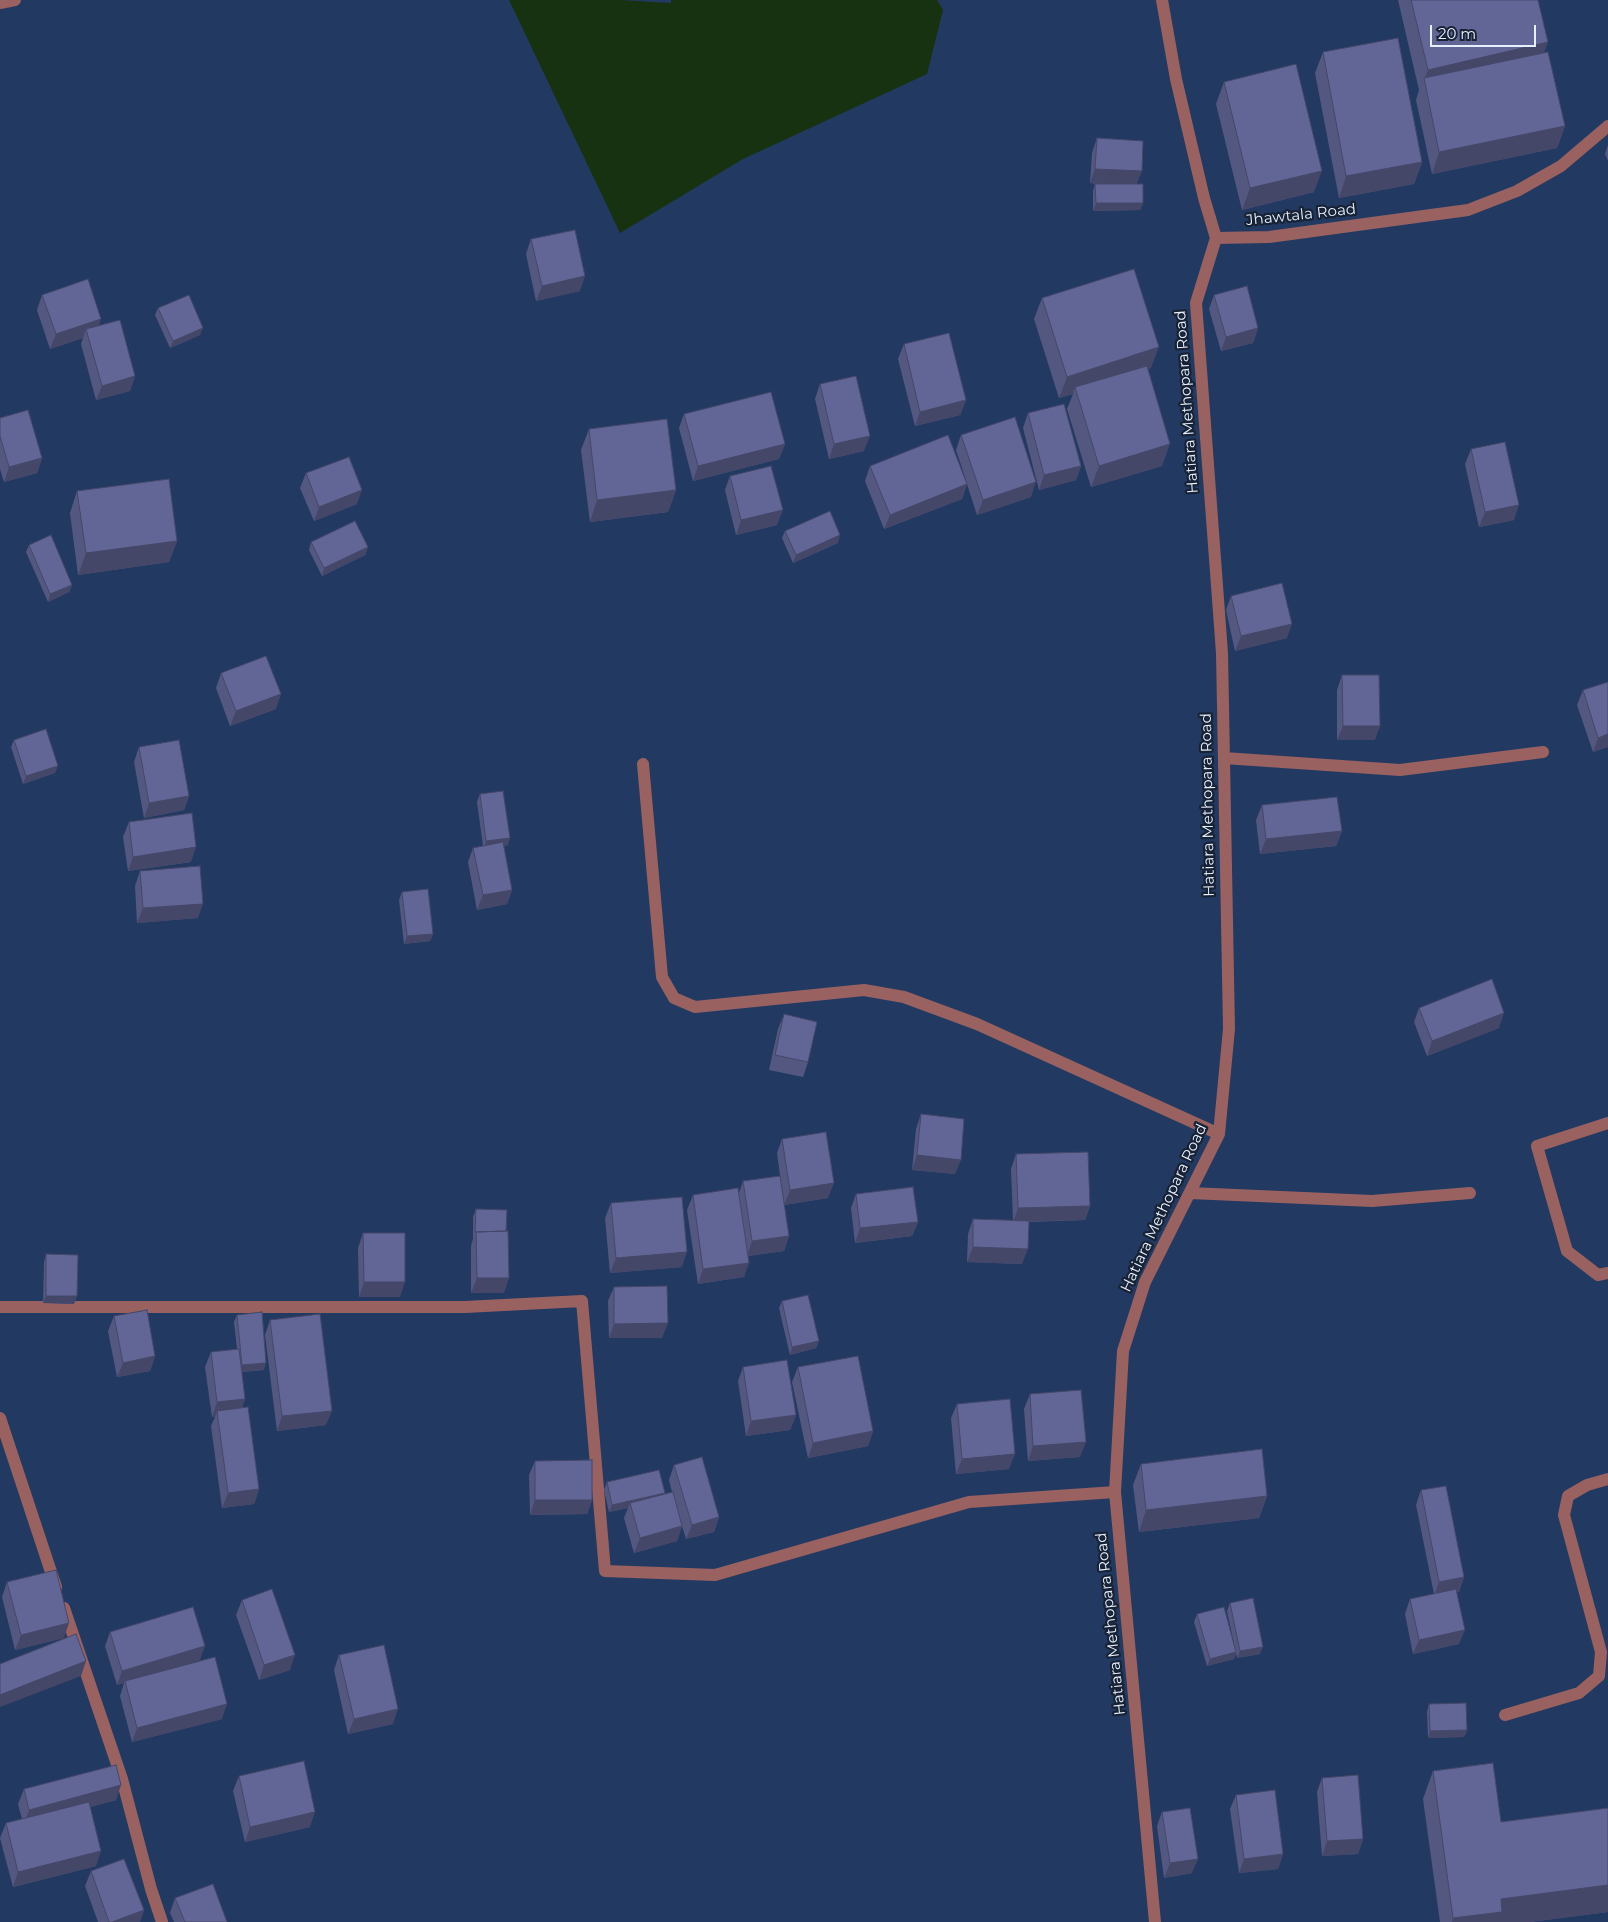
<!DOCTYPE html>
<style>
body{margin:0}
#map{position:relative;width:1608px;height:1922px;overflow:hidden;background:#223a62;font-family:Montserrat,sans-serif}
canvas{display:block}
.scale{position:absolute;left:1430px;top:25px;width:106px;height:22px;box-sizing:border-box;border:2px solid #e6effe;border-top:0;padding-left:6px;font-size:15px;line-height:18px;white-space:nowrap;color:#e6effe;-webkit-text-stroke:4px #172234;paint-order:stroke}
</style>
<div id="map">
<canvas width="1608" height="1922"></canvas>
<div class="scale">20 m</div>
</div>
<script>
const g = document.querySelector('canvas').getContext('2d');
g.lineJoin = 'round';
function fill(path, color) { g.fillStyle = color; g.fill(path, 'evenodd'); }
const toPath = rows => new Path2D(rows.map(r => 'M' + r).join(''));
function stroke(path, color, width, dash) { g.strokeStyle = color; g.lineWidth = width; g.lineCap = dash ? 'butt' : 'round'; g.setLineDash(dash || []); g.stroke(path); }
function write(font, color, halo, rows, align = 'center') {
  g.font = font + ' Montserrat,sans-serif'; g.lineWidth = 4.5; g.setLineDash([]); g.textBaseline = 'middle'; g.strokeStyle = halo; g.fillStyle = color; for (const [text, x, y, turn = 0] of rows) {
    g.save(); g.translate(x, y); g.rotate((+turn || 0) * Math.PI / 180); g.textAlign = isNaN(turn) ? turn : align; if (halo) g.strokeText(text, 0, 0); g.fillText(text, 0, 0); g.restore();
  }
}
fill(toPath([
 [509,0,621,0,671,3,671,0,937,0,943,10,927,74,743,159,620,233]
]), '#173211');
stroke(toPath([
 [1162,0,1176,79,1204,198,1216,238,1269,237,1468,210,1517,191,1561,166,1608,126],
 [0,3,15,0],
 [1224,758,1400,770,1543,752],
 [643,764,662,977,674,998,695,1007,864,990,904,997,977,1024,1219,1134],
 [1608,1123,1537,1146,1567,1251,1598,1275,1608,1273],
 [1190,1193,1372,1201,1470,1193],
 [0,1307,465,1307,582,1301,605,1571,715,1575,969,1502,1115,1492],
 [0,1418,56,1587],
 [64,1608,122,1779,151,1889,162,1922],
 [1505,1715,1579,1693,1599,1676,1601,1652,1564,1515,1568,1496,1587,1485,1608,1479],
 [1155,1922,1115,1492,1123,1351,1145,1282,1219,1134,1229,1029,1222,653,1196,303,1216,238]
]), '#9a6161', 12);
fill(toPath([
 [1398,0,1538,0,1544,53,1565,126,1557,148,1432,174,1416,100,1419,90],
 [1323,52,1422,162,1414,184,1339,198,1315,73],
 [1224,82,1314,192,1242,210,1216,104],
 [1097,138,1137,184,1143,203,1140,210,1093,211,1093,191,1095,184,1098,184,1090,183,1092,153],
 [1608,145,1608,161,1605,154],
 [531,239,580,291,536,301,526,254],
 [42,295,99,326,135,376,130,391,96,400,81,344,83,338,50,349,37,310],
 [1214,295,1258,328,1253,343,1221,351,1209,309],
 [1042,298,1151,368,1148,369,1162,466,1091,487,1067,409,1073,394,1059,398,1034,319],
 [158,308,200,335,170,348,155,315],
 [904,344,966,400,960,415,915,426,898,359],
 [820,384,864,451,829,459,815,399],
 [1028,413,1081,466,1076,480,1039,490,1023,428],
 [684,414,785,444,779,459,693,481,679,428],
 [0,418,42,458,37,473,4,482,0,469],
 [589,429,676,490,668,512,590,522,581,450],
 [961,435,1031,497,977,515,967,484,962,499,884,529,865,481,870,466,966,480,956,450],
 [1471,449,1514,520,1479,527,1465,464],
 [306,473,357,504,314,521,300,488],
 [730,476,777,525,736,535,725,490],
 [77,491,177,541,169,562,78,575,70,513],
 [785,531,838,543,793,563,782,538],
 [311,542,368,547,365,555,322,576,309,550],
 [29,545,72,585,69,592,48,602,26,552],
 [1231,596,1287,638,1235,651,1226,610],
 [221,673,276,709,230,726,216,688],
 [1342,675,1375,740,1337,740,1337,690],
 [1583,690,1608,747,1593,752,1577,705],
 [14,740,55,773,23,784,11,747],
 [139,747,189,796,184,810,144,818,134,762],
 [480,794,508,845,503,846,512,890,507,904,477,910,468,862,473,848,483,846,477,802],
 [1262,805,1342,831,1336,846,1260,854,1256,820],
 [129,822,191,862,128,871,123,837],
 [140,871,198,918,137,923,135,886],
 [402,892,433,934,430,941,404,944,399,900],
 [1419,1008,1499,1028,1427,1056,1414,1022],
 [784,1014,808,1062,803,1077,769,1070,778,1029],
 [921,1114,955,1174,912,1170,916,1129],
 [782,1139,828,1198,784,1205,777,1153],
 [1016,1154,1090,1206,1085,1220,1029,1222,1022,1264,967,1262,968,1234,973,1219,1013,1220,1011,1169],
 [743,1181,789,1236,784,1251,748,1256,744,1277,698,1284,687,1210,693,1195,739,1193],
 [856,1194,918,1222,912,1236,855,1243,851,1208],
 [611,1203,682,1267,610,1273,605,1218],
 [476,1209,504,1293,471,1293,471,1246,473,1239,473,1217],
 [363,1233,400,1297,359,1297,358,1248],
 [46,1254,74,1304,43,1303,44,1262],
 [614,1287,662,1338,609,1338,608,1301],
 [782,1301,819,1341,816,1348,790,1355,779,1308],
 [237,1315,264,1370,242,1372,245,1399,242,1408,259,1489,254,1504,222,1508,211,1426,215,1417,212,1417,205,1367,211,1352,237,1349,234,1322],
 [114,1316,155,1356,150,1371,117,1377,108,1331],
 [270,1320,326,1425,277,1431,265,1335],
 [743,1367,796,1415,790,1430,746,1436,738,1381],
 [798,1367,873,1431,868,1446,808,1458,792,1382],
 [1030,1394,1080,1457,1028,1461,1024,1409],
 [957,1404,1009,1469,956,1474,951,1418],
 [535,1461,592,1500,587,1514,530,1515,529,1475],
 [1141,1464,1267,1496,1259,1518,1139,1532,1133,1485],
 [674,1465,719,1517,714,1532,686,1539,682,1526,677,1541,634,1553,624,1518,628,1508,609,1512,604,1490,607,1482,664,1494,672,1492,669,1480],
 [1421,1490,1464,1577,1459,1592,1457,1592,1459,1644,1413,1654,1405,1614,1410,1599,1434,1594,1416,1505],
 [7,1582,64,1638,15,1650,2,1597],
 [242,1600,290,1670,259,1680,236,1615],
 [1230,1603,1260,1654,1237,1658,1236,1653,1234,1659,1207,1666,1194,1622,1197,1614,1234,1644,1227,1611],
 [110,1632,200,1660,171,1669,222,1719,132,1742,120,1696,124,1683,117,1685,105,1646],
 [339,1655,393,1724,348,1734,334,1670],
 [1429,1704,1467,1730,1464,1737,1428,1738,1427,1712],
 [1433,1771,1501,1822,1608,1808,1608,1912,1530,1922,1440,1922,1423,1799],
 [239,1776,310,1827,245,1842,233,1791],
 [1322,1778,1363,1839,1358,1854,1322,1856,1317,1792],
 [24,1789,116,1800,90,1807,96,1866,13,1887,0,1838,6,1823,22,1819,18,1804],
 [1236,1795,1283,1854,1278,1869,1239,1873,1230,1809],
 [1162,1812,1192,1873,1164,1878,1157,1826],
 [91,1871,144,1910,140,1922,98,1922,85,1886],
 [175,1898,227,1922,174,1922,170,1913]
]), '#545881');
fill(toPath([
 [1548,42,1540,64,1424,80,1428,70],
 [1565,126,1557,148,1432,174,1439,152],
 [1422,162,1414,184,1339,198,1346,176],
 [1095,169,1142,171,1136,186,1090,183],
 [1322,171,1314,192,1242,210,1250,188],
 [1096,203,1143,203,1140,210,1093,211],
 [585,276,580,291,536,301,542,286],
 [101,319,96,334,86,329,83,338,50,349,56,334],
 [203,328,200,335,170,348,173,341],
 [1258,328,1253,343,1221,351,1226,337],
 [1159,347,1151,368,1077,392,1075,387,1073,394,1059,398,1067,377],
 [135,376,130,391,96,400,102,386],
 [966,400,960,415,915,426,920,412],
 [870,436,864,451,829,459,834,444],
 [785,444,779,459,693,481,698,466],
 [1170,444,1162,466,1091,487,1099,466],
 [42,458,37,473,4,482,9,467],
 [1081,466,1076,480,1039,490,1044,475],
 [1036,482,1031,497,977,515,983,500],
 [967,484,962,499,884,529,890,515],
 [362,490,357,504,314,521,319,507],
 [676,490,668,512,590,522,597,500],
 [1519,505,1514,520,1479,527,1485,512],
 [783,510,777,525,736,535,741,520],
 [840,535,838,543,793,563,796,555],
 [177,541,169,562,78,575,86,553],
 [368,547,365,555,322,576,324,568],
 [72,585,69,592,48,602,50,594],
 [1292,624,1287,638,1235,651,1241,636],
 [281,694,276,709,230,726,236,711],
 [1343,726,1380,726,1375,740,1337,740],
 [1608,734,1608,747,1593,752,1598,738],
 [58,766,55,773,23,784,26,776],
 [189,796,184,810,144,818,149,803],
 [1342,831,1336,846,1260,854,1266,839],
 [510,838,508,845,484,849,486,841],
 [196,847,191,862,128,871,133,857],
 [512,890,507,904,477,910,483,895],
 [203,904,198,918,137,923,143,908],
 [433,934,430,941,404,944,407,936],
 [1504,1013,1499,1028,1427,1056,1432,1041],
 [917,1155,961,1160,955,1174,912,1170],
 [834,1183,828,1198,784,1205,790,1190],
 [1090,1206,1085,1220,1013,1222,1018,1208],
 [918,1222,912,1236,855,1243,860,1228],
 [789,1236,784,1251,747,1256,752,1241],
 [973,1247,1028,1249,1022,1264,967,1262],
 [687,1252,682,1267,610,1273,616,1258],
 [749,1263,744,1277,698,1284,703,1269],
 [477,1278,509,1278,504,1293,471,1293],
 [364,1282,405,1282,400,1297,359,1297],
 [46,1296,77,1296,74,1304,43,1303],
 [668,1323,662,1338,609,1338,614,1324],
 [819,1341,816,1348,790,1355,792,1347],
 [155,1356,150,1371,117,1377,123,1363],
 [266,1363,264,1370,239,1372,242,1365],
 [245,1399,240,1414,217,1411,215,1417,212,1417,217,1402],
 [332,1411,326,1425,277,1431,282,1416],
 [796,1415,790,1430,746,1436,751,1421],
 [873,1431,868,1446,808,1458,813,1443],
 [1086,1442,1080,1457,1028,1461,1033,1446],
 [1015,1454,1009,1469,956,1474,962,1459],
 [259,1489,254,1504,222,1508,228,1493],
 [665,1493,662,1500,630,1503,628,1508,609,1512,612,1505],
 [1267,1496,1259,1518,1139,1532,1146,1510],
 [535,1500,592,1500,587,1514,530,1515],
 [719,1517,714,1532,686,1539,692,1525],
 [682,1526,677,1541,634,1553,640,1538],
 [1464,1577,1459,1592,1434,1597,1439,1582],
 [69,1623,64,1638,15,1650,21,1635],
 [1465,1630,1459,1644,1413,1654,1419,1640],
 [205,1646,200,1660,125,1683,125,1681,124,1683,117,1685,122,1671],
 [1263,1647,1260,1654,1237,1658,1240,1651],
 [1236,1652,1234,1659,1207,1666,1210,1659],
 [295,1655,290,1670,259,1680,264,1665],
 [86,1661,81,1676,0,1707,0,1695],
 [227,1704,222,1719,132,1742,137,1728],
 [398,1709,393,1724,348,1734,354,1719],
 [1467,1730,1464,1737,1428,1738,1430,1731],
 [121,1785,116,1800,24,1824,29,1810],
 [315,1812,310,1827,245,1842,250,1827],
 [1363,1839,1358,1854,1322,1856,1327,1841],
 [101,1851,96,1866,13,1887,18,1872],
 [1283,1854,1278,1869,1239,1873,1244,1859],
 [1198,1859,1192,1873,1164,1878,1170,1863],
 [1608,1885,1608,1912,1530,1922,1452,1922,1453,1918,1501,1899],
 [144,1910,140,1922,112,1922]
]), '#454769');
const building = toPath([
 [1411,0,1538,0,1548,42,1428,70,1411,0],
 [1398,38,1422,162,1346,176,1323,52,1398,38],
 [1548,52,1565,126,1439,152,1424,78,1548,52],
 [1296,64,1322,171,1250,188,1224,82,1296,64],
 [1097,138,1143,141,1142,171,1095,169,1097,138],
 [1095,184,1143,184,1143,203,1096,203,1095,184],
 [575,230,585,276,542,286,531,239,575,230],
 [1134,269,1159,347,1067,377,1042,298,1134,269],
 [88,279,101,319,56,334,42,295,88,279],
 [1247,286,1258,328,1226,337,1214,295,1247,286],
 [189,295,203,328,173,341,158,308,189,295],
 [120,320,135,376,102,386,86,329,120,320],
 [949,333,966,400,920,412,904,344,949,333],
 [1147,366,1170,444,1099,466,1075,387,1147,366],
 [856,376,870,436,834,444,820,384,856,376],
 [771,392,785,444,698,466,684,414,771,392],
 [1064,404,1081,466,1044,475,1028,413,1064,404],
 [28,410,42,458,9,467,0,436,0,418,28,410],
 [1015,417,1036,482,983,500,961,435,1015,417],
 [667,419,676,490,597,500,589,429,667,419],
 [948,435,967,484,890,515,870,466,948,435],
 [1505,442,1519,505,1485,512,1471,449,1505,442],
 [349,457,362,490,319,507,306,473,349,457],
 [771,466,783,510,741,520,730,476,771,466],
 [169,479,177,541,86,553,77,491,169,479],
 [830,511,840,535,796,555,785,531,830,511],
 [355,521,368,547,324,568,311,542,355,521],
 [51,535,72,585,50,594,29,545,51,535],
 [1282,583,1292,624,1241,636,1231,596,1282,583],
 [266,656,281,694,236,711,221,673,266,656],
 [1342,675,1379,675,1380,726,1343,726,1342,675],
 [1608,682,1608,734,1598,738,1583,690,1608,682],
 [46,729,58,766,26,776,14,740,46,729],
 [179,740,189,796,149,803,139,747,179,740],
 [503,791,510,838,486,841,480,794,503,791],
 [1337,797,1342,831,1266,839,1262,805,1337,797],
 [192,813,196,847,133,857,129,822,192,813],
 [503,842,512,890,483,895,473,848,503,842],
 [200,866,203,904,143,908,140,871,200,866],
 [428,889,433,934,407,936,402,892,428,889],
 [1492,979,1504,1013,1432,1041,1419,1008,1492,979],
 [784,1014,817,1022,808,1062,775,1055,784,1014],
 [921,1114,964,1119,961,1160,917,1155,921,1114],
 [826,1132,834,1183,790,1190,782,1139,826,1132],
 [1088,1152,1090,1206,1018,1208,1016,1154,1088,1152],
 [780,1176,789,1236,752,1241,743,1181,780,1176],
 [913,1187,918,1222,860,1228,856,1194,913,1187],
 [738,1188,749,1263,703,1269,693,1195,738,1188],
 [682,1197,687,1252,616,1258,611,1203,682,1197],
 [476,1209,507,1210,506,1231,475,1232,476,1209],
 [973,1219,1029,1221,1028,1249,973,1247,973,1219],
 [508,1231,509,1278,477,1278,476,1232,508,1231],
 [363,1233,405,1233,405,1282,364,1282,363,1233],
 [46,1254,78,1255,77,1296,46,1296,46,1254],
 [667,1286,668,1323,614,1324,614,1287,667,1286],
 [808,1295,819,1341,792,1347,782,1301,808,1295],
 [147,1310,155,1356,123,1363,114,1316,147,1310],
 [262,1312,266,1363,242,1365,237,1315,262,1312],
 [320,1314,332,1411,282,1416,270,1320,320,1314],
 [239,1349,245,1399,217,1402,211,1352,239,1349],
 [858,1356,873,1431,813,1443,798,1367,858,1356],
 [787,1360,796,1415,751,1421,743,1367,787,1360],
 [1081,1390,1086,1442,1033,1446,1030,1394,1081,1390],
 [1010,1399,1015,1454,962,1459,957,1404,1010,1399],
 [248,1407,259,1489,228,1493,217,1411,248,1407],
 [1262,1449,1267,1496,1146,1510,1141,1464,1262,1449],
 [702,1457,719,1517,692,1525,674,1465,702,1457],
 [592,1460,592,1500,535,1500,535,1461,592,1460],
 [659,1470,665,1493,612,1505,607,1482,659,1470],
 [1446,1486,1464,1577,1439,1582,1421,1490,1446,1486],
 [673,1492,682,1526,640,1538,630,1503,673,1492],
 [56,1570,69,1623,21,1635,7,1582,56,1570],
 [272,1589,295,1655,264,1665,242,1600,272,1589],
 [1456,1589,1465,1630,1419,1640,1410,1599,1456,1589],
 [1253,1598,1263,1647,1240,1651,1230,1603,1253,1598],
 [193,1607,205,1646,122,1671,110,1632,193,1607],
 [1224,1607,1236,1652,1210,1659,1197,1614,1224,1607],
 [76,1634,86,1661,0,1695,0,1664,76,1634],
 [384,1645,398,1709,354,1719,339,1655,384,1645],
 [215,1657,227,1704,137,1728,125,1681,215,1657],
 [1466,1703,1467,1730,1430,1731,1429,1704,1466,1703],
 [304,1761,315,1812,250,1827,239,1776,304,1761],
 [1493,1763,1501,1822,1608,1808,1608,1885,1501,1899,1502,1912,1453,1918,1433,1771,1493,1763],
 [116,1765,121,1785,29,1810,24,1789,116,1765],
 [1358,1775,1363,1839,1327,1841,1322,1778,1358,1775],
 [1275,1790,1283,1854,1244,1859,1236,1795,1275,1790],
 [89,1802,101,1851,18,1872,6,1823,89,1802],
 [1190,1808,1198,1859,1170,1863,1162,1812,1190,1808],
 [124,1859,144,1910,112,1922,109,1922,91,1871,124,1859],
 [213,1884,227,1922,185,1922,175,1898,213,1884]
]);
fill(building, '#626696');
stroke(building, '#454769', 1);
write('15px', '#e6effe', '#172234', [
 ["Jhawtala Road",1301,215,-6],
 ["Hatiara Methopara Road",1187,402,-94],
 ["Hatiara Methopara Road",1208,805,-91],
 ["Hatiara Methopara Road",1164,1208,-65],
 ["Hatiara Methopara Road",1111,1624,-96]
]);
</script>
